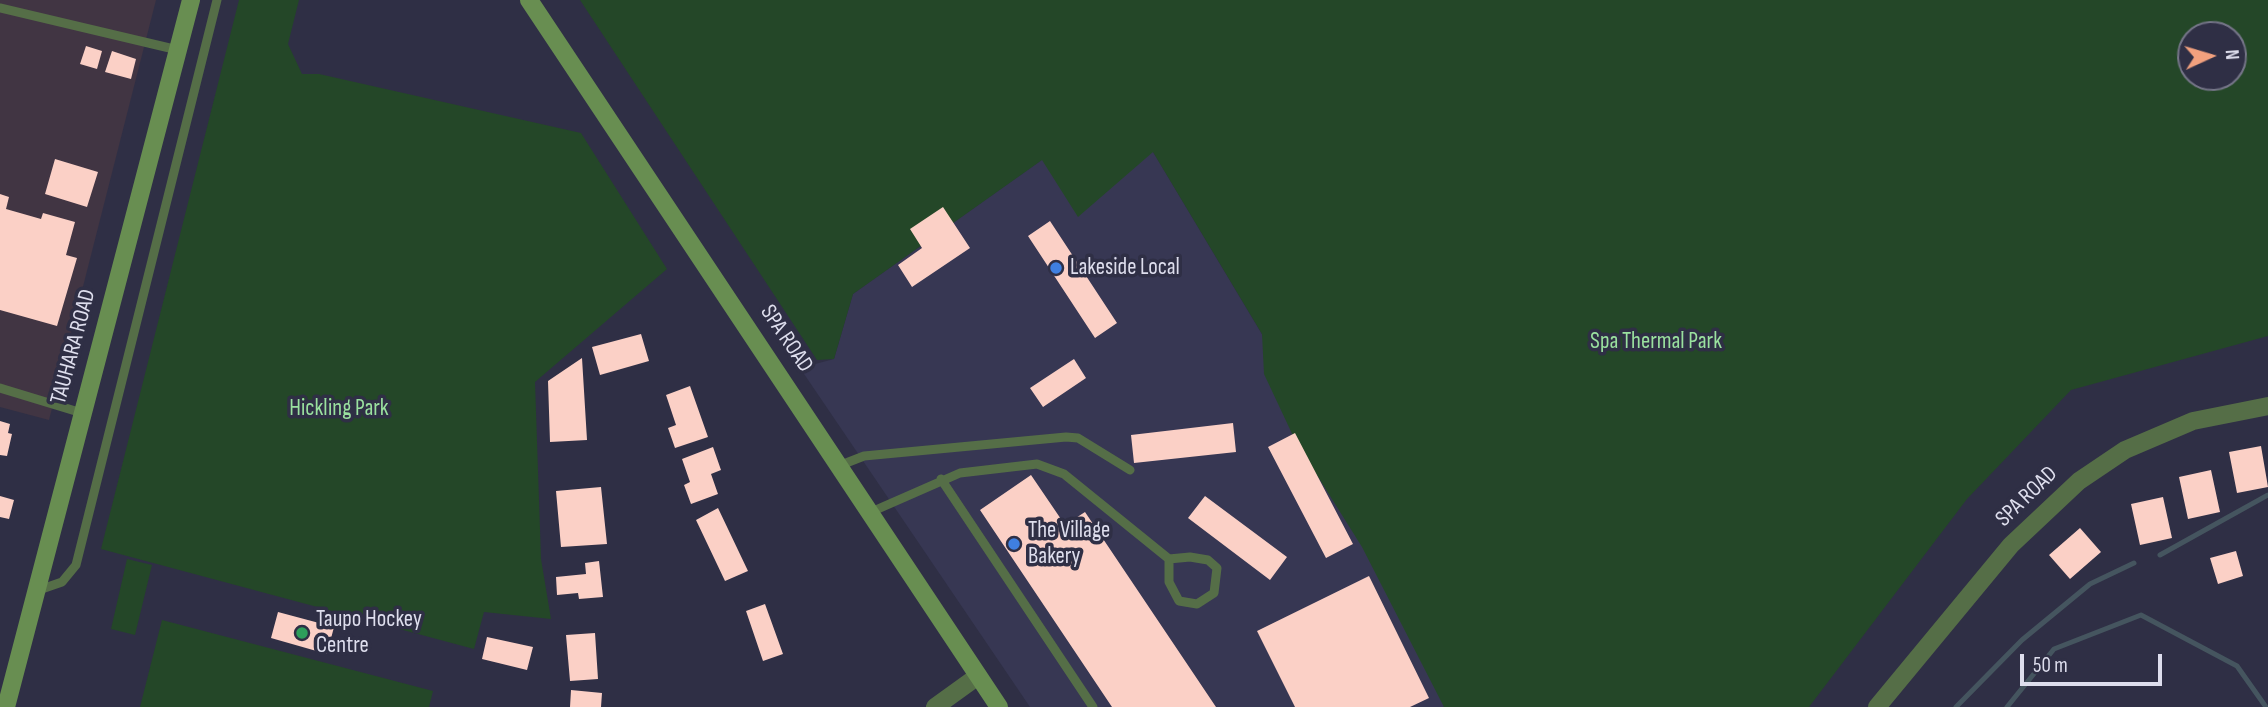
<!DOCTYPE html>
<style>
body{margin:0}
#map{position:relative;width:2268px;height:707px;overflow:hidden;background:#2f2f45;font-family:"Sofia Sans Condensed",sans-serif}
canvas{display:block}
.north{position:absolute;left:2177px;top:21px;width:70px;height:70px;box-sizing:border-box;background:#2f2f45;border:2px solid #757588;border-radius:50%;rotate:86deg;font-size:19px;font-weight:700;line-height:28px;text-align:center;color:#dedeed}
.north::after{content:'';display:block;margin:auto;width:24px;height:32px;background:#f2a17e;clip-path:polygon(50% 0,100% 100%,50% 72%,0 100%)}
.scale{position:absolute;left:2020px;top:654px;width:142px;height:32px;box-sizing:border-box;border:4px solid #dedeed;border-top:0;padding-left:9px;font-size:21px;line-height:24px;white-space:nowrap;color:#dedeed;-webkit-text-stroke:5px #2f2f45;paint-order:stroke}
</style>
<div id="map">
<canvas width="2268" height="707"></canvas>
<div class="north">N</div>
<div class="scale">50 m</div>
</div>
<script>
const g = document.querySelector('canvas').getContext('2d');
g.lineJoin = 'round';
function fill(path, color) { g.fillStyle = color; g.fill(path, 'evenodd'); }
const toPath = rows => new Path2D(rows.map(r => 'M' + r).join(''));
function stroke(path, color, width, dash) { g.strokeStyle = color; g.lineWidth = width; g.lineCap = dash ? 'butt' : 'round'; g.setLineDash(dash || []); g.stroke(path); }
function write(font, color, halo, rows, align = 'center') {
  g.font = font + ' "Sofia Sans Condensed",sans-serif'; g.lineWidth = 7; g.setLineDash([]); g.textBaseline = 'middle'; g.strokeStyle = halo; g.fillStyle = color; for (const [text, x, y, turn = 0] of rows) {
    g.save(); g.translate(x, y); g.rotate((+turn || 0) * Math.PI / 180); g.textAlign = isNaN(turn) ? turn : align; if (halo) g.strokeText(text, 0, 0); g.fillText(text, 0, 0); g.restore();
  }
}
fill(toPath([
 [1153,152,1312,418,1453,697,1443,707,1030,707,800,368,834,359,853,294,1043,159]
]), '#373753');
fill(toPath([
 [0,0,156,0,49,420,0,407]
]), '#413543');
fill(toPath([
 [239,0,299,0,288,44,302,74,319,74,581,133,667,269,535,382,541,559,551,619,484,612,474,649,101,549],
 [580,0,2268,0,2268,336,2071,390,1967,499,1809,707,1444,707,1362,547,1295,440,1264,374,1262,334,1153,152,1078,217,1042,160,853,294,834,359,817,360],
 [2191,35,2233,35,2233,77,2191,77],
 [127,559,152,565,135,635,111,629],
 [162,620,433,691,429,707,140,707]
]), '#244728');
stroke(toPath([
 [2160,555,2268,495],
 [1956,707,2022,640,2090,584,2134,563],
 [2007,707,2054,649,2141,615,2237,666,2266,707]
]), '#45555f', 5);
fill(toPath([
 [86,46,102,51,97,69,80,64],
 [112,51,136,59,131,79,105,72],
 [55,159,98,172,87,207,45,194],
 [0,194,9,197,6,209,41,219,43,213,75,222,66,255,77,258,57,326,0,310],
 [943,207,970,248,912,287,898,265,922,248,910,229],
 [1050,221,1117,323,1095,338,1028,236],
 [641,334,649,361,600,375,592,347],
 [582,358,587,440,550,442,548,381],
 [1074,359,1086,378,1043,407,1030,388],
 [690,386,708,437,675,448,668,428,676,425,666,395],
 [0,421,10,424,8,433,12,434,7,456,0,455],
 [1233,423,1236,452,1134,463,1131,435],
 [1295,433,1353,544,1326,558,1268,447],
 [2261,446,2268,487,2237,493,2229,452],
 [713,447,721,470,711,474,718,494,691,504,684,485,690,482,682,459],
 [2211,470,2220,512,2188,519,2179,477],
 [1031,475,1065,525,1085,512,1216,707,1112,707,980,510],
 [601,487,607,544,561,547,556,491],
 [0,496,14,500,9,519,0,517],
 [1205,496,1287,557,1270,580,1188,518],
 [2163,497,2172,538,2140,545,2131,504],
 [718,508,748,571,725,581,696,520],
 [2080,528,2101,552,2070,579,2049,555],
 [2236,551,2243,576,2218,584,2210,558],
 [599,561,603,597,579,599,578,593,557,595,556,577,586,574,585,563],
 [1369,576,1429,698,1410,707,1295,707,1257,631],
 [765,604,783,654,763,661,746,611],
 [278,612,334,627,327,654,271,638],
 [595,633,598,679,570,681,566,635],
 [487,637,533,647,527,670,482,659],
 [571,690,602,693,601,707,570,707]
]), '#fbd0c6');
stroke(toPath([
 [0,8,178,50],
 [0,388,82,413],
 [841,465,864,456,1066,437,1078,438,1130,470],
 [941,479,1093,707],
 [871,512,960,473,1037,464,1064,474,1169,559,1190,557,1208,560,1217,568,1214,593,1197,604,1179,601,1169,582,1169,559],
 [36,591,62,582,76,565,217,0]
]), '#556e47', 9);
stroke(toPath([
 [935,707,978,676],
 [1877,707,2011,545,2079,481,2125,450,2193,421,2268,406]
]), '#556e47', 18);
stroke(toPath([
 [529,0,999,707],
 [6,707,191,0]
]), '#688e51', 18);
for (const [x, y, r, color] of [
 [1056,268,7,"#3f7fe0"],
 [1014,544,7,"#3f7fe0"],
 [302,633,7,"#2e9e5b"]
]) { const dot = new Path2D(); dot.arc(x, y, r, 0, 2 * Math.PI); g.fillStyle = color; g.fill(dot); stroke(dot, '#2f2f45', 2.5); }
write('23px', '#dedeed', '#2f2f45', [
 ["Lakeside Local",1070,268],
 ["The Village",1028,531],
 ["Bakery",1028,557],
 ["Taupo Hockey",316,620],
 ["Centre",316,646]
], 'left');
write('23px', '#dedeed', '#2f2f45', [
 ["SPA ROAD",786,339,56],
 ["TAUHARA ROAD",74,347,-75],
 ["SPA ROAD",2027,497,-44]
]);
write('23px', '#9ae19f', '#2f2f45', [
 ["Spa Thermal Park",1656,342],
 ["Hickling Park",339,409]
]);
</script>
